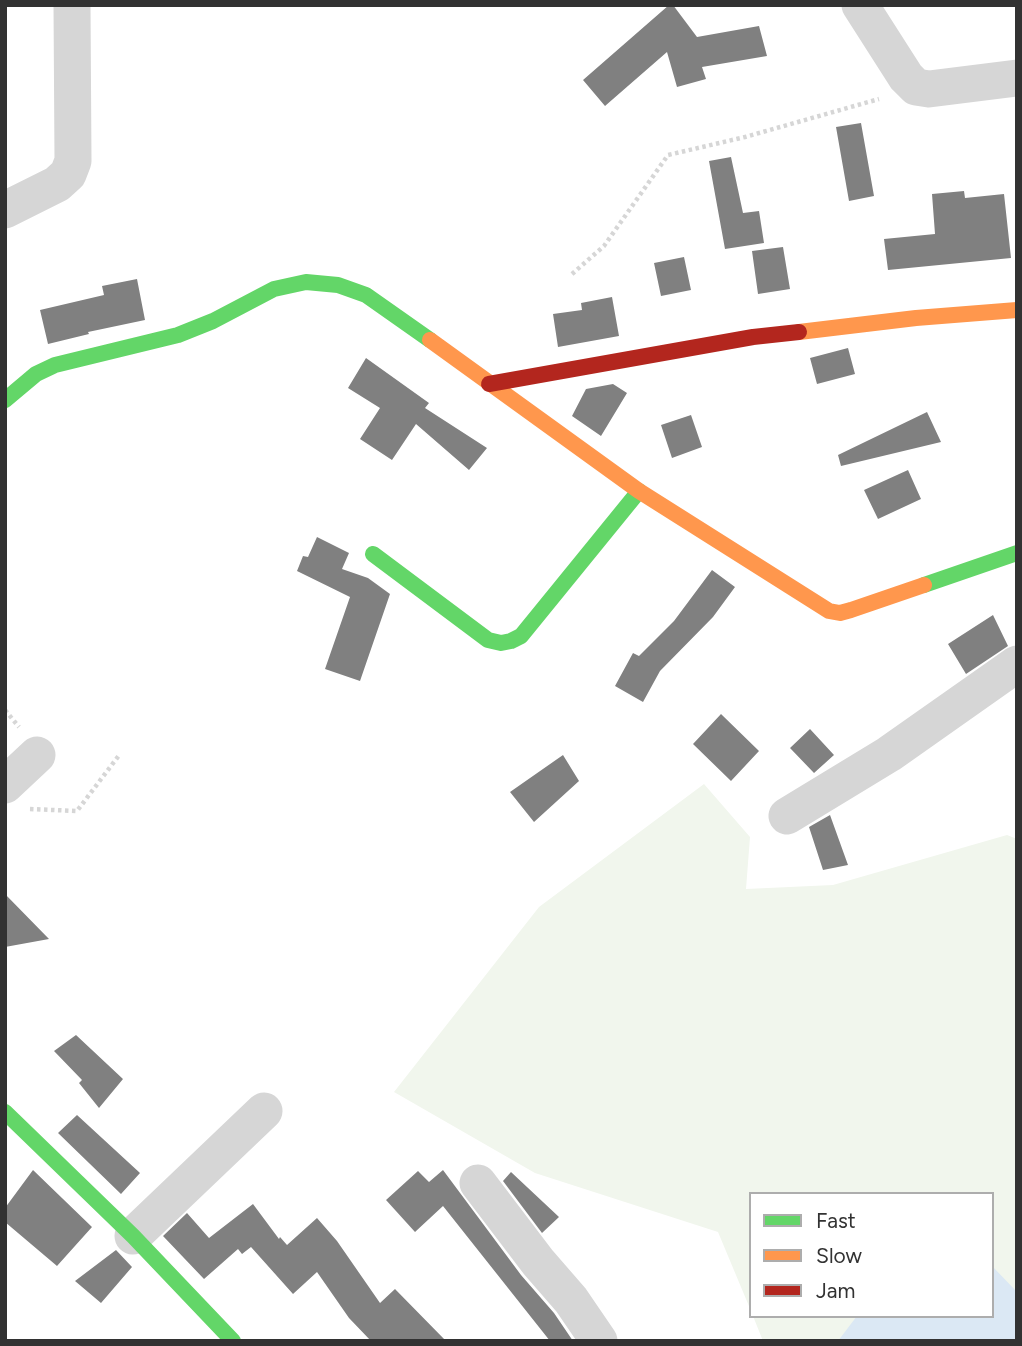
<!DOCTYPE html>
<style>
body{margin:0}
#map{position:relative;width:1022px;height:1346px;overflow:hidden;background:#fff;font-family:Figtree,sans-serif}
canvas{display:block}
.frame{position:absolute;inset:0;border:7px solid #323232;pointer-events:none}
.legend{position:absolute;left:749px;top:1192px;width:245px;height:126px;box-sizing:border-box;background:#fff;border:2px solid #adadad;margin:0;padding:9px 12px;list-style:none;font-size:21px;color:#323232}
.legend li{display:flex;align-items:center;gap:14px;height:35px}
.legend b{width:35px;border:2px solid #adadad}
</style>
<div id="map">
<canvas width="1022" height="1346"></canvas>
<div class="frame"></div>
<ul class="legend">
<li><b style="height:9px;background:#63d668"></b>Fast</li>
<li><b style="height:9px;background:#ff974d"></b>Slow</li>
<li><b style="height:9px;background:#b3261e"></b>Jam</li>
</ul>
</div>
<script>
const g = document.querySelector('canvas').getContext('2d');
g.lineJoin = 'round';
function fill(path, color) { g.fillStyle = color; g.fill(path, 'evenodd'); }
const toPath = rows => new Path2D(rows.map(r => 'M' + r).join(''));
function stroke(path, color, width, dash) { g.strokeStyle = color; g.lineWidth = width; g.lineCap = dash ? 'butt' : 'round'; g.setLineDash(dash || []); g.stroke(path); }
fill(toPath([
 [704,784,750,837,746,889,833,885,1007,835,1017,839,1017,1341,763,1341,753,1316,992,1316,992,1194,751,1194,751,1311,718,1232,535,1173,394,1092,539,907]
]), '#f1f6ed');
fill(toPath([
 [992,1266,1017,1292,1017,1341,838,1341,857,1316,992,1316]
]), '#dbe8f4');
fill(toPath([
 [669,5,673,5,697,37,759,26,767,56,702,67,706,79,677,87,667,52,605,106,583,80],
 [861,123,874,196,849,201,836,127],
 [731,157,743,213,759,211,764,243,725,249,709,161],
 [964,191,965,198,1004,194,1011,258,888,270,884,239,935,234,932,194],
 [783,247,790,289,758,294,752,251],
 [684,257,691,290,661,296,654,263],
 [137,279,145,320,88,332,89,334,48,344,40,310,104,295,102,286],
 [612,297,619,336,558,347,553,314,582,310,581,303],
 [848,348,855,374,817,384,810,358],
 [366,358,429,403,425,408,487,448,469,470,416,424,392,460,360,439,380,408,348,388],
 [613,384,627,393,601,436,572,416,586,389],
 [927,412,941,442,841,466,838,455],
 [691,415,702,447,672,458,661,425],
 [908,470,921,499,878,519,864,490],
 [317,537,349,553,342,569,368,578,390,594,360,681,325,669,350,597,297,571,303,556,308,557],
 [712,570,735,587,713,617,660,671,643,702,615,686,633,653,639,656,674,621],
 [993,615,1008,646,966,674,948,644],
 [721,714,759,751,731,781,693,744],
 [810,729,834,755,814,773,790,748],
 [563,755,579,781,534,822,510,792],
 [830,815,848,865,823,870,809,827],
 [5,894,49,939,5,947],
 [76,1035,123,1079,99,1108,79,1083,82,1080,54,1051],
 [77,1115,140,1173,121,1194,58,1133],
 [33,1170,92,1227,57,1266,5,1222,5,1208],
 [443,1170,521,1275,554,1313,573,1341,550,1341,443,1206,415,1232,386,1200,418,1171,429,1182],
 [511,1172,559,1217,542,1233,503,1181],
 [253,1204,279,1239,280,1237,287,1245,317,1218,337,1241,380,1303,395,1289,446,1341,371,1341,349,1318,317,1272,293,1294,251,1247,242,1254,238,1249,204,1279,163,1236,187,1213,209,1238],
 [116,1250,132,1267,101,1303,75,1281]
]), '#808080');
stroke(toPath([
 [572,274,604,246,668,155,745,137,879,99],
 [5,710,19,727],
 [30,809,77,811,120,754]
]), '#d6d6d6', 4.5, [3.5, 3.5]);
stroke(toPath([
 [860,5,906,77,916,87,929,89,1017,78],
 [5,210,57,184,68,174,73,161,72,5],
 [5,785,37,755],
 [787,816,889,754,1017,664],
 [478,1183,538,1262,571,1300,599,1341],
 [133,1236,264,1111]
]), '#d6d6d6', 37);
stroke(toPath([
 [5,400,36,374,55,365,178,335,213,321,274,289,306,282,338,285,366,295,430,340],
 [373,554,488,640,501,643,511,641,521,636,639,491],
 [924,585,1017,553],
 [5,1112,133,1236,233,1341]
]), '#63d668', 16);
stroke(toPath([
 [799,332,916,318,1017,310],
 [430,340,639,491,829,611,840,613,851,610,924,585]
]), '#ff974d', 16);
stroke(toPath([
 [489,384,753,337,799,332]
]), '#b3261e', 16);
</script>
